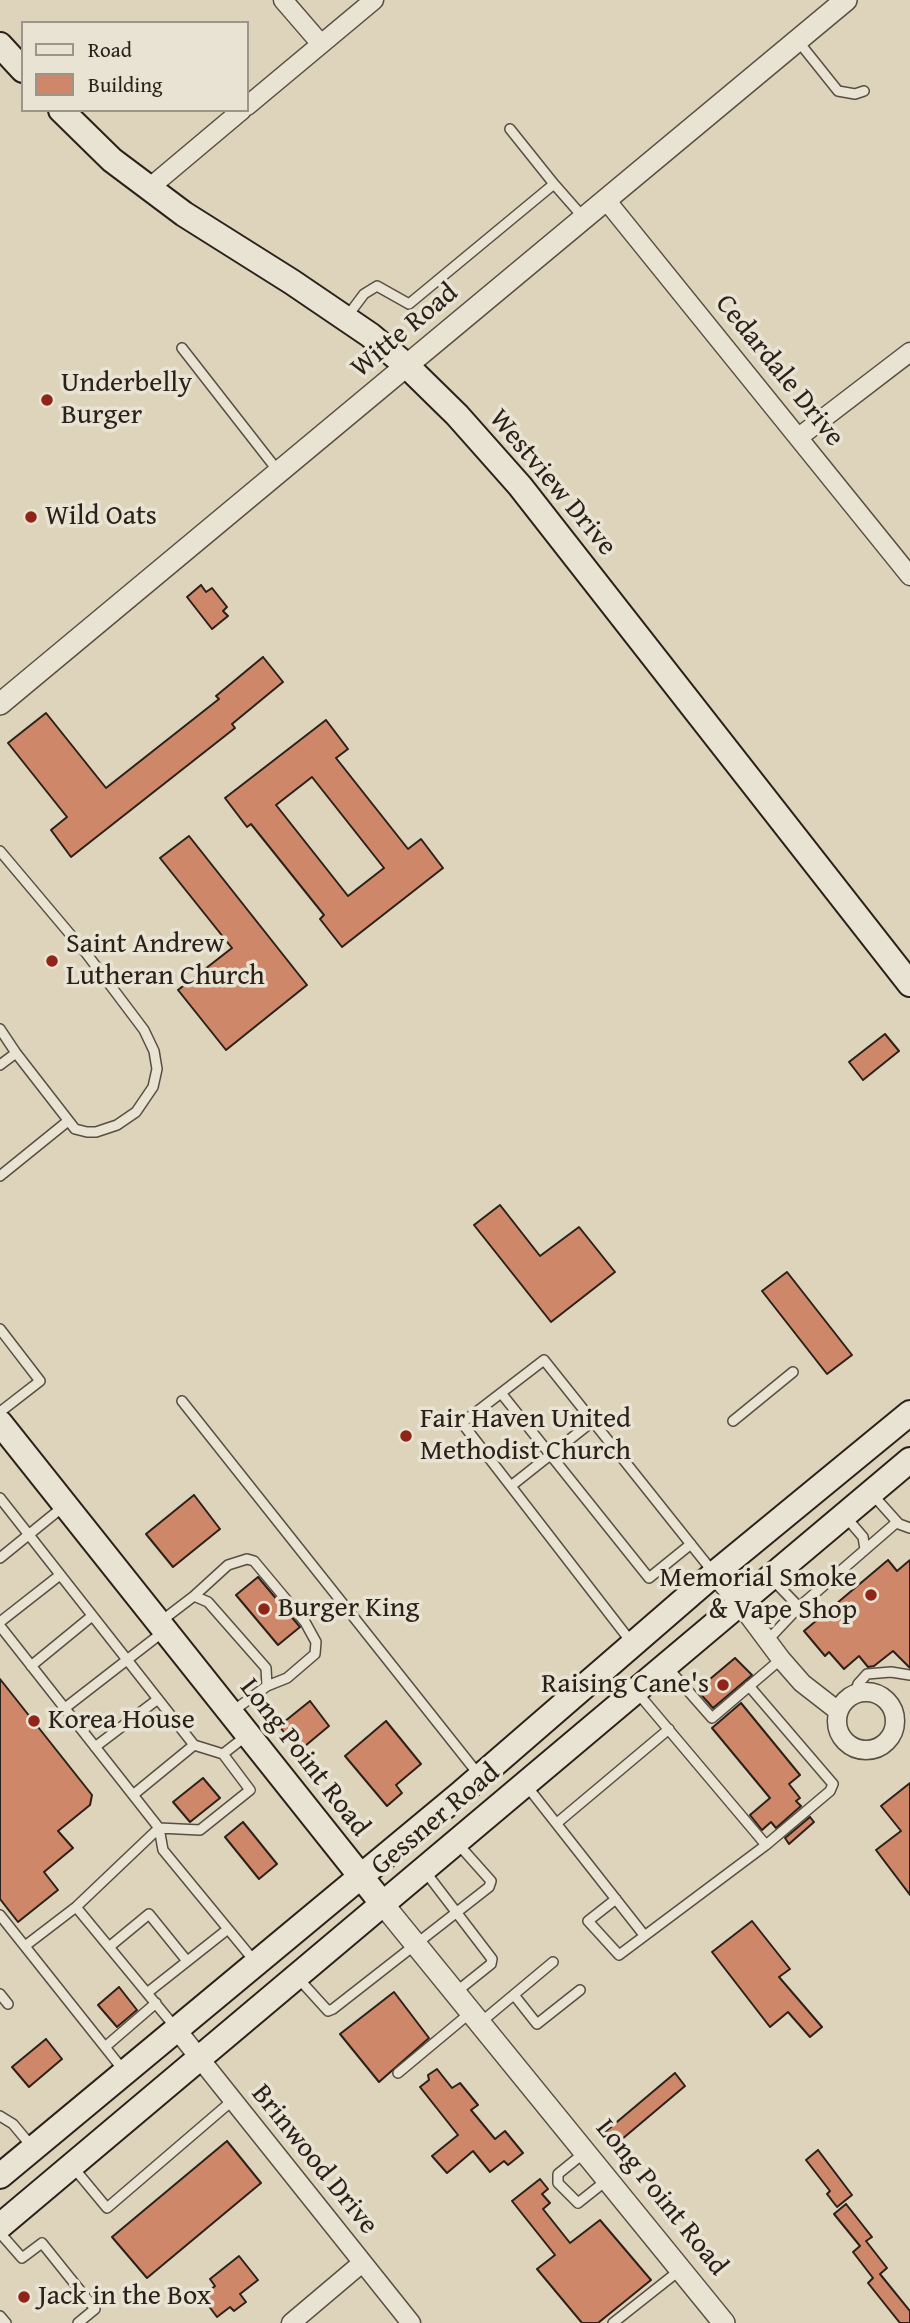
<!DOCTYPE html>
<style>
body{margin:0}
#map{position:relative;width:910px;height:2323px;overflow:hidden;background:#ddd4bb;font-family:"Gentium Book Plus",serif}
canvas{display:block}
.legend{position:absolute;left:21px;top:21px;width:228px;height:91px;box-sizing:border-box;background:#e9e3d3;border:2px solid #9d9589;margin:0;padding:9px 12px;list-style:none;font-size:21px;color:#2c211a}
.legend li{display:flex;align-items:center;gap:14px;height:35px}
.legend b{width:35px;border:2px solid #9d9589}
</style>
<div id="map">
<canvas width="910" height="2323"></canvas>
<ul class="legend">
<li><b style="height:9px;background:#e9e3d3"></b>Road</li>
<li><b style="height:19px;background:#ce8869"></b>Building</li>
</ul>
</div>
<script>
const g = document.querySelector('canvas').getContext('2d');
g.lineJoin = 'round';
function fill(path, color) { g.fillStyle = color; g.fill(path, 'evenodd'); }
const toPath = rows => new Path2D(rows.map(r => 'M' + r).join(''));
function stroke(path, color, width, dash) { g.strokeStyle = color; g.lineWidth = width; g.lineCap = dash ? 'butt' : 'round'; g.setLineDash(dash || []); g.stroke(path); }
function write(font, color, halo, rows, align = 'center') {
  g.font = font + ' "Gentium Book Plus",serif'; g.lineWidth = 7; g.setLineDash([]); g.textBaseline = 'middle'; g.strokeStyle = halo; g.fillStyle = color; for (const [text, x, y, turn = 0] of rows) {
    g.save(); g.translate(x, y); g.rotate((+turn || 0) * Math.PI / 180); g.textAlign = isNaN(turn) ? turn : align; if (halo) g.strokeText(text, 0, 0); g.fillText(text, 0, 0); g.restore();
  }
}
const building = toPath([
 [201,585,206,592,212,588,227,607,223,611,228,616,212,629,187,597,201,585],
 [263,657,283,682,232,724,235,728,71,857,51,830,67,817,8,743,46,713,106,788,219,699,216,696,263,657],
 [326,720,348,749,336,758,408,849,421,839,443,868,342,947,320,919,324,915,251,824,247,827,225,798,326,720],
 [312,777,384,868,348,896,276,805,312,777],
 [189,836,307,985,226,1050,178,990,232,948,160,858,189,836],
 [885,1034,899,1051,863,1080,849,1062,885,1034],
 [500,1205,540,1256,579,1227,615,1272,551,1322,474,1225,500,1205],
 [787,1272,852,1355,827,1374,762,1291,787,1272],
 [194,1495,220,1529,173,1567,146,1534,194,1495],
 [888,1560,897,1571,910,1560,910,1668,893,1651,874,1666,868,1667,859,1656,844,1669,829,1652,825,1656,804,1631,888,1560],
 [258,1577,300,1627,278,1645,236,1595,258,1577],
 [735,1658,752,1675,713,1708,697,1690,735,1658],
 [0,1679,92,1795,90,1805,58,1831,73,1848,44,1872,58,1890,18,1922,0,1899,0,1679],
 [310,1701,329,1726,299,1751,279,1726,310,1701],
 [741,1703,800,1775,789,1784,800,1798,796,1801,801,1806,776,1828,771,1822,762,1830,750,1815,770,1798,712,1728,741,1703],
 [386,1721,421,1764,396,1785,402,1793,387,1806,345,1756,386,1721],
 [203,1778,220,1798,190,1822,173,1802,203,1778],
 [910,1783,910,1895,876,1850,901,1831,881,1806,910,1783],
 [810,1817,814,1822,789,1844,785,1838,810,1817],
 [243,1822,277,1864,259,1879,225,1837,243,1822],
 [752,1921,790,1969,779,1977,822,2027,810,2037,788,2012,770,2027,712,1952,752,1921],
 [119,1987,137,2010,117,2027,98,2005,119,1987],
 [394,1992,429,2038,379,2082,340,2034,394,1992],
 [46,2039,62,2059,29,2087,12,2067,46,2039],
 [437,2069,452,2088,460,2083,478,2105,471,2110,495,2139,505,2131,523,2153,508,2165,504,2161,490,2172,473,2151,447,2173,432,2156,458,2135,420,2087,429,2080,428,2075,437,2069],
 [675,2073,685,2086,615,2145,605,2132,675,2073],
 [227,2141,261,2183,147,2278,112,2237,227,2141],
 [818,2150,852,2195,837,2207,827,2194,830,2191,806,2160,818,2150],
 [540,2179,548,2189,542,2194,550,2203,543,2209,570,2243,600,2220,651,2280,598,2323,582,2323,537,2269,555,2255,512,2201,540,2179],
 [846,2204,872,2237,866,2241,887,2268,880,2274,910,2311,910,2323,900,2323,868,2283,873,2278,853,2252,860,2246,834,2214,846,2204],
 [239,2256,258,2280,240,2294,246,2302,234,2311,230,2307,217,2317,202,2297,215,2286,210,2279,239,2256]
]);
fill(building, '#ce8869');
stroke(building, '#2c211a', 2);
const service = toPath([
 [798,41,838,91,855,94,864,91],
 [510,129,554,184],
 [346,318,364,294,377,286,409,304,554,184,583,217],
 [182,348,278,471],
 [0,851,86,953,144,1030,154,1051,157,1069,153,1087,136,1112,117,1125,96,1132,87,1132,75,1129,16,1053,0,1065],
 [0,1029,16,1053],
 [0,1176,68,1121],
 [0,1329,40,1381,0,1412],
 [501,1393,649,1578,691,1544],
 [182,1401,479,1775],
 [733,1421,793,1372],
 [511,1486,593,1421],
 [873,1495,899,1524,910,1528],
 [0,1498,194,1745],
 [845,1516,863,1537,865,1549],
 [0,1558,64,1506],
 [772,1579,799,1607],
 [194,1596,228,1565,247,1559,254,1561,305,1622,316,1642,315,1654,287,1678,267,1686],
 [0,1622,60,1575],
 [160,1622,194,1596,208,1602,266,1668,267,1686,233,1711],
 [0,1626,159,1828,163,1850,256,1963],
 [767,1641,799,1607,897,1522],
 [632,1643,462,1423,544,1360,713,1572],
 [31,1666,92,1616],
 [667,1667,712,1718,781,1659],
 [636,1691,766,1845],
 [855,1694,858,1684,867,1674,891,1672,910,1675],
 [65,1708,163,1632],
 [95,1747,158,1699],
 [223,1754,246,1736],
 [526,1785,644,1935],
 [557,1823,669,1729],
 [424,1870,492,1959,491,1964,456,1992],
 [616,1899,588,1921,619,1955,766,1845,830,1791,833,1784,749,1686],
 [76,1907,175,2027],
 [0,1915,124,2071],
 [25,1946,76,1907,159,1828,200,1830,250,1790,223,1754,194,1745,133,1795],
 [109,1947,149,1914,187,1961],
 [298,1978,328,2011,333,2009,489,1887,491,1881,458,1844],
 [147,1993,228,1929],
 [0,1994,8,2004],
 [514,1995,537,2024,580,1990],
 [480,2023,553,1962],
 [105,2047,156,2003],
 [398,2073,470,2013],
 [0,2116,13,2124,33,2148],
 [584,2153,558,2174,558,2183,578,2203,607,2180],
 [73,2167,107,2208,233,2100],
 [0,2233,22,2258,42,2243,95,2309,78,2323],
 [0,2316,6,2323],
 [613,2323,680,2270]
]);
const minor = toPath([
 [283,0,321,44],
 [247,106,374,0],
 [148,189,242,110],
 [606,200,910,576],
 [799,437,910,352],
 [714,1574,740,1604,781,1659,802,1683,838,1711],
 '837 1721a29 29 0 1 1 58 0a29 29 0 1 1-58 0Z',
 [177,2030,411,2323],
 [291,2323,362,2263]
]);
const tertiary = toPath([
 [0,704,846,0],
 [382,1903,724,2323]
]);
const secondary = toPath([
 [0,45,23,70],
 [61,110,112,160,184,214,292,282,370,335,407,366,457,415,520,486,910,984],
 [0,1423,382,1903],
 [0,2176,460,1794,714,1574,910,1413],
 [0,2226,910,1460]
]);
stroke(service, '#584e42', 12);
stroke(minor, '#584e42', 21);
stroke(tertiary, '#584e42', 24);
stroke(secondary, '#2c211a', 28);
stroke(service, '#e9e3d3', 9);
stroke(minor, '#e9e3d3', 18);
stroke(tertiary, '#e9e3d3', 21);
stroke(secondary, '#e9e3d3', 24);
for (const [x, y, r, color] of [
 [47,400,7,"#8f2418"],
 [31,517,7,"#8f2418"],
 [52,961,7,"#8f2418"],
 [406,1436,7,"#8f2418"],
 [871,1595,7,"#8f2418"],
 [264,1609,7,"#8f2418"],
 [723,1685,7,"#8f2418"],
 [34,1721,7,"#8f2418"],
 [24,2297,7,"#8f2418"]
]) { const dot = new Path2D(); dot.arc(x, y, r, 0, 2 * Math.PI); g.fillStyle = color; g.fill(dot); stroke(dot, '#e9e3d3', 2.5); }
write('28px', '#2c211a', '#e9e3d3', [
 ["Witte Road",405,331,-40],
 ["Cedardale Drive",779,371,51],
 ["Westview Drive",552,483,50],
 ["Long Point Road",304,1758,52],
 ["Gessner Road",436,1820,-40],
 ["Brinwood Drive",314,2160,51],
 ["Long Point Road",661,2198,51]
]);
write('28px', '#2c211a', '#e9e3d3', [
 ["Underbelly",61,384],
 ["Burger",61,416],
 ["Wild Oats",45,517],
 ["Saint Andrew",66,945],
 ["Lutheran Church",66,977],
 ["Fair Haven United",420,1420],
 ["Methodist Church",420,1452],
 ["Memorial Smoke",857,1579,"right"],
 ["& Vape Shop",857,1611,"right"],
 ["Burger King",278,1609],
 ["Raising Cane's",709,1685,"right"],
 ["Korea House",48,1721],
 ["Jack in the Box",38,2297]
], 'left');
</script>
